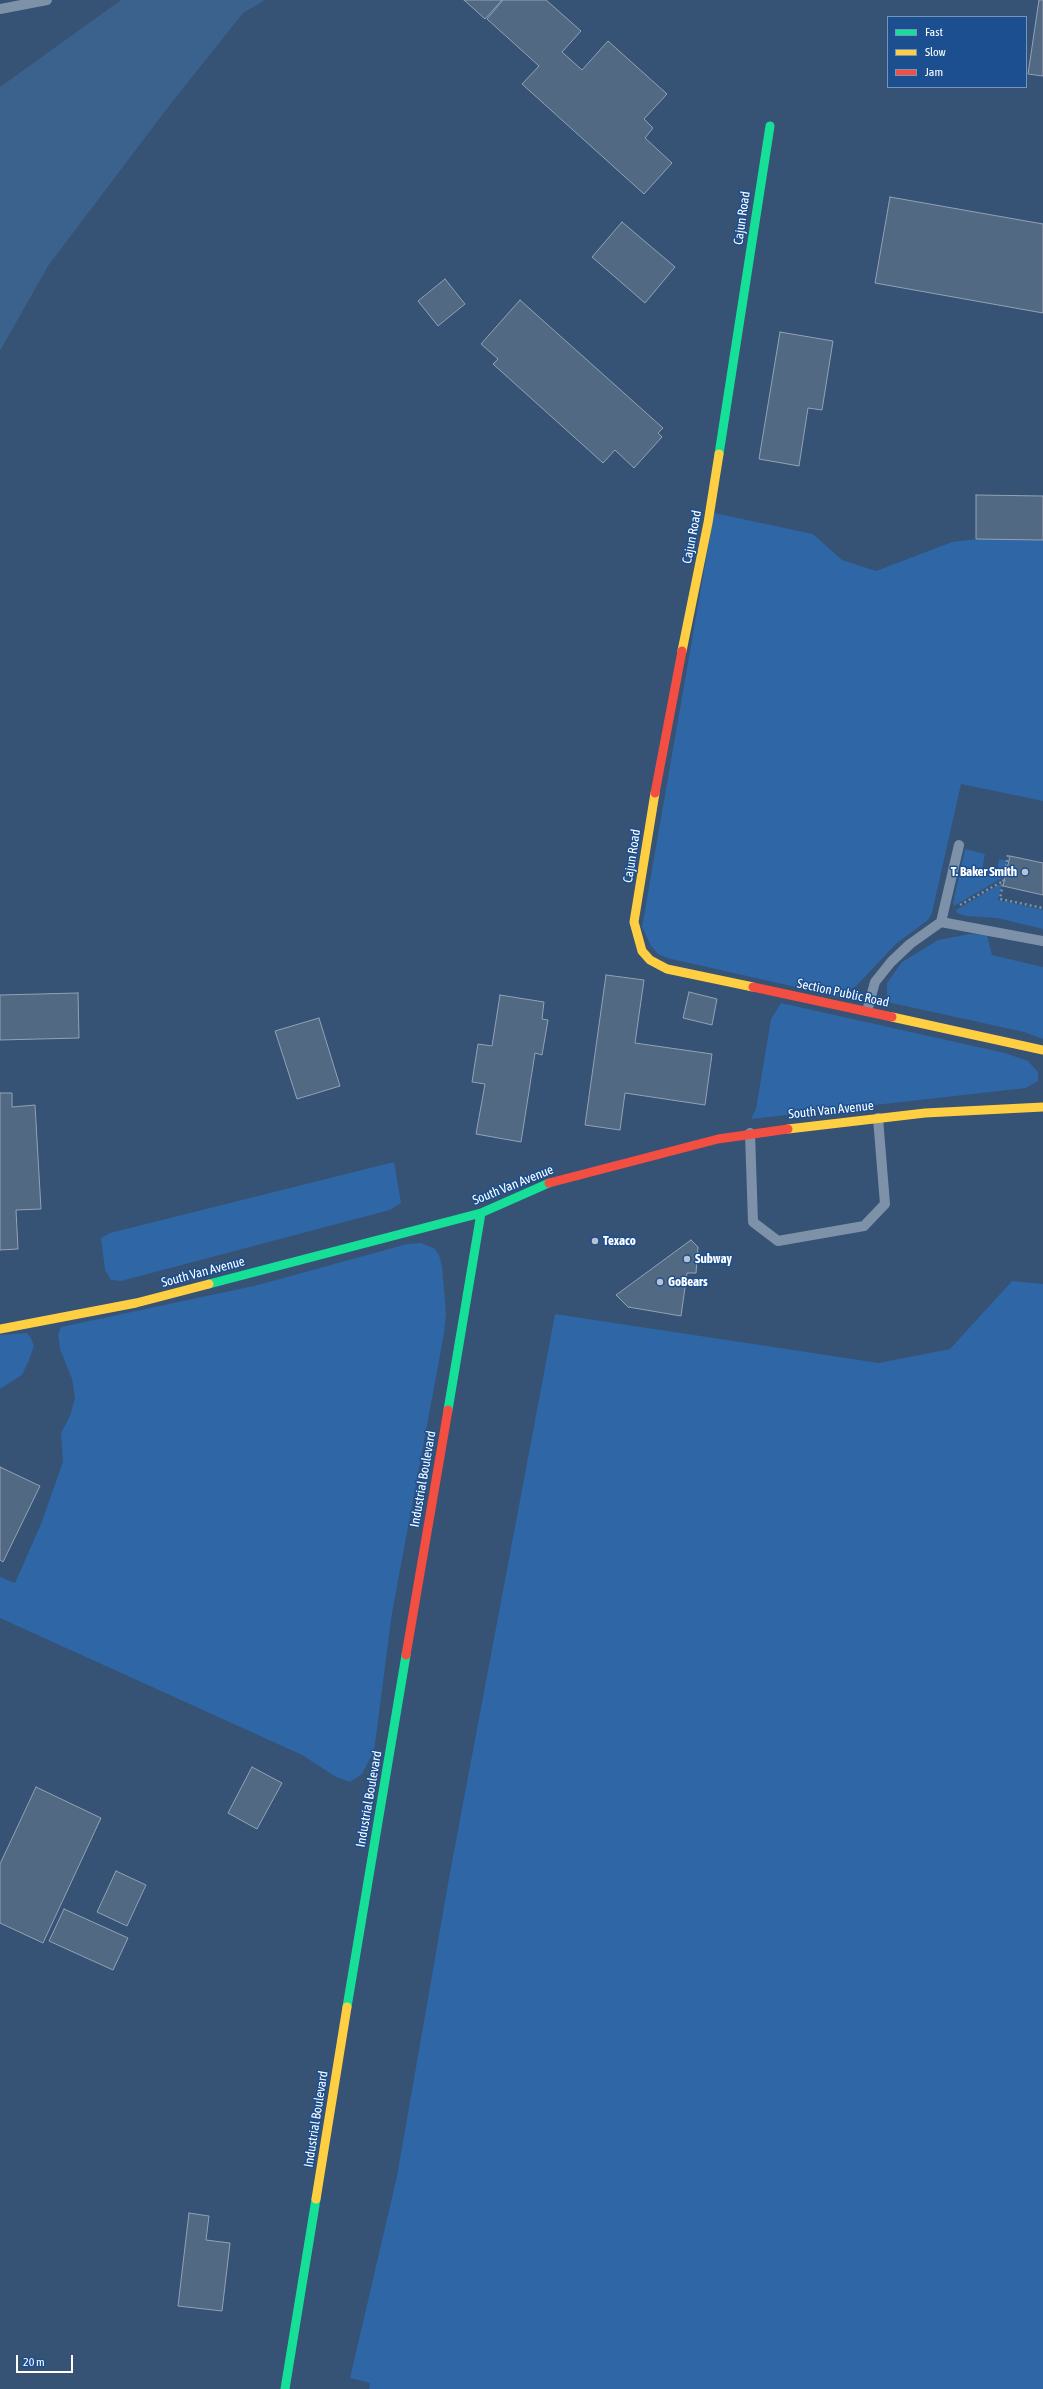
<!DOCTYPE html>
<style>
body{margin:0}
#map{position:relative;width:1043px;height:2389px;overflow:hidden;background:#365274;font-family:"Asap Condensed",sans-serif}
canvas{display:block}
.legend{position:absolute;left:887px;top:16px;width:140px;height:72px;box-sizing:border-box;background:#1b4f8f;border:1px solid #7695bc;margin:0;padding:5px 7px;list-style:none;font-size:12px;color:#fff}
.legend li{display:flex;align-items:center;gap:8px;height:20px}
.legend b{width:20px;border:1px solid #7695bc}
.scale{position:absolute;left:16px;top:2355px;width:57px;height:18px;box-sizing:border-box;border:2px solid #fff;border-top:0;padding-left:5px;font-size:12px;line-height:14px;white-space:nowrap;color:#fff;-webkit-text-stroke:3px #1b4f8f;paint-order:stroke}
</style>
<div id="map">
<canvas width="1043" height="2389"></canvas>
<ul class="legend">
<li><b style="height:5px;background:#16e098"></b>Fast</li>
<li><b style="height:5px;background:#ffcf43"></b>Slow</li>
<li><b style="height:5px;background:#f24e42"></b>Jam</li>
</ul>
<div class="scale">20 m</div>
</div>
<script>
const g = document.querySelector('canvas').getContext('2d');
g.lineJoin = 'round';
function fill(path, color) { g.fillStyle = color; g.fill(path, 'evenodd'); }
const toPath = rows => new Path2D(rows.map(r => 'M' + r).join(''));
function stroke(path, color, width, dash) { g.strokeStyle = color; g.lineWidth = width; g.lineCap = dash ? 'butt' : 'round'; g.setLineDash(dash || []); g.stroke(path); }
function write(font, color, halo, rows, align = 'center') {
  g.font = font + ' "Asap Condensed",sans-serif'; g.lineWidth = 3; g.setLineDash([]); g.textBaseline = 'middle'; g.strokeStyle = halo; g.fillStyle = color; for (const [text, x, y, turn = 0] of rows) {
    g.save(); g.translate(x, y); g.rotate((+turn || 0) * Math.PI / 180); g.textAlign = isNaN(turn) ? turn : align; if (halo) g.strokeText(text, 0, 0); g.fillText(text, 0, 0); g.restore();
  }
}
fill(toPath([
 [714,513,813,534,842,560,876,571,952,542,976,539,1043,540,1043,801,961,784,932,913,928,920,897,943,857,985,840,997,667,958,658,954,651,946,642,927],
 [965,849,985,854,982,870,997,873,999,859,1007,861,1004,877,954,906,953,903],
 [1002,883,998,900,1043,910,1043,929,997,918,965,916,957,913,956,910],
 [970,934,987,935,992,955,1043,967,1043,1039,1024,1032,887,1002,887,983,902,962,938,940],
 [781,1003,1005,1053,1028,1061,1038,1072,1038,1081,1026,1088,751,1119,756,1109,771,1019],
 [394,1162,401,1203,390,1210,121,1281,111,1280,105,1270,101,1238,110,1233],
 [421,1243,434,1248,439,1255,442,1266,446,1313,444,1334,392,1613,374,1751,362,1774,350,1782,336,1777,302,1755,0,1618,0,1577,15,1583,41,1524,63,1462,61,1433,70,1416,75,1398,72,1379,60,1349,58,1334,61,1327,258,1285,407,1244],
 [1012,1281,1043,1284,1043,2389,369,2389,370,2383,350,2378,397,2176,449,1878,555,1314,879,1363,950,1349],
 [27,1333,31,1338,34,1346,29,1360,22,1375,0,1389,0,1335]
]), '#2f66a5');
fill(toPath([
 [121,0,265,0,243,13,169,106,48,266,0,351,0,87]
]), '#3b618d');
const building = toPath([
 [464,0,502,0,485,19,464,0],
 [503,0,546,0,581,31,562,52,582,70,608,41,667,94,644,119,653,128,645,138,672,163,644,194,522,84,539,66,487,19,503,0],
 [1039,0,1043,0,1043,76,1028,74,1039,0],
 [890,197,1043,224,1043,313,875,283,890,197],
 [622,222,675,267,645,303,592,257,622,222],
 [445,279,465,304,438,326,418,301,445,279],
 [520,300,663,428,658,433,662,437,634,468,615,450,603,463,493,364,498,359,481,344,520,300],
 [780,332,833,341,822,410,808,408,799,466,759,459,780,332],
 [976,495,1043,496,1043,540,976,539,976,495],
 [1010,856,1043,863,1043,895,1003,886,1010,856],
 [606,975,644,980,635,1043,712,1054,705,1105,625,1093,620,1130,585,1125,606,975],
 [689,992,717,999,712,1025,683,1018,689,992],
 [78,993,79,1038,0,1040,0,995,78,993],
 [500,995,544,1002,542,1019,548,1020,542,1055,535,1053,521,1142,476,1134,485,1084,472,1082,478,1044,492,1046,500,995],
 [319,1018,340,1086,297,1099,275,1031,319,1018],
 [0,1093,12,1093,12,1107,35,1105,41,1209,16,1210,18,1249,0,1250,0,1093],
 [691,1240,698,1247,696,1273,687,1273,681,1316,628,1307,616,1295,691,1240],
 [0,1467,40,1486,3,1562,0,1560,0,1467],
 [252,1767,282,1783,257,1829,228,1813,252,1767],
 [36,1787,101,1818,43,1943,0,1923,0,1864,36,1787],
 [116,1871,146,1885,127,1926,97,1912,116,1871],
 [64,1909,128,1938,113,1970,49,1941,64,1909],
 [189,2213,209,2216,206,2240,230,2243,222,2311,178,2306,189,2213]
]);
fill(building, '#526984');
stroke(building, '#92a2b6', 1);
stroke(toPath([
 [1008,855,1000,899,1043,908],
 [960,905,1005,880]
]), '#7d92a8', 2.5, [2, 3]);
stroke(toPath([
 [0,9,47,0],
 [941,922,959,845],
 [867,1011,875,982,891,962,910,944,941,922,1043,941],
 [750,1133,753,1222,778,1241,864,1226,885,1204,878,1118]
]), '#7d92a8', 10);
stroke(toPath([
 [719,454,770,126],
 [209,1284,481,1213,549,1183],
 [448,1410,481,1213],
 [347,2007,406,1655],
 [285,2389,316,2199]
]), '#16e098', 9);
stroke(toPath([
 [682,651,708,523,719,454],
 [655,793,634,922,642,951,650,960,667,969,753,987],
 [892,1017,1043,1050],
 [788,1129,925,1113,1043,1107],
 [0,1329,136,1303,209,1284],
 [316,2199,347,2007]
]), '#ffcf43', 9);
stroke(toPath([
 [655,793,682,651],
 [753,987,892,1017],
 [549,1183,718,1139,788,1129],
 [406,1655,448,1410]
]), '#f24e42', 9);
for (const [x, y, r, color] of [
 [1025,872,4,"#b9c2ce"],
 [595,1241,4,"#b9c2ce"],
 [687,1259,4,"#b9c2ce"],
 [660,1282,4,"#b9c2ce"]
]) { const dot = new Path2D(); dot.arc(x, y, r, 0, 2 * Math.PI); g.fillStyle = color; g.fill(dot); stroke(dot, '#1b4f8f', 1.5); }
write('13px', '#fff', '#1b4f8f', [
 ["Cajun Road",742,218,-82],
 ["Cajun Road",692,537,-79],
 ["Cajun Road",632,856,-81],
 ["Section Public Road",843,993,12],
 ["South Van Avenue",831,1110,-6],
 ["South Van Avenue",513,1185,-22],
 ["South Van Avenue",203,1272,-15],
 ["Industrial Boulevard",423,1479,-80],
 ["Industrial Boulevard",369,1799,-80],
 ["Industrial Boulevard",316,2119,-81]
]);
write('bold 13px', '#fff', '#1b4f8f', [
 ["T. Baker Smith",1017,872,"right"],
 ["Texaco",603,1241],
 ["Subway",695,1259],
 ["GoBears",668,1282]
], 'left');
</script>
